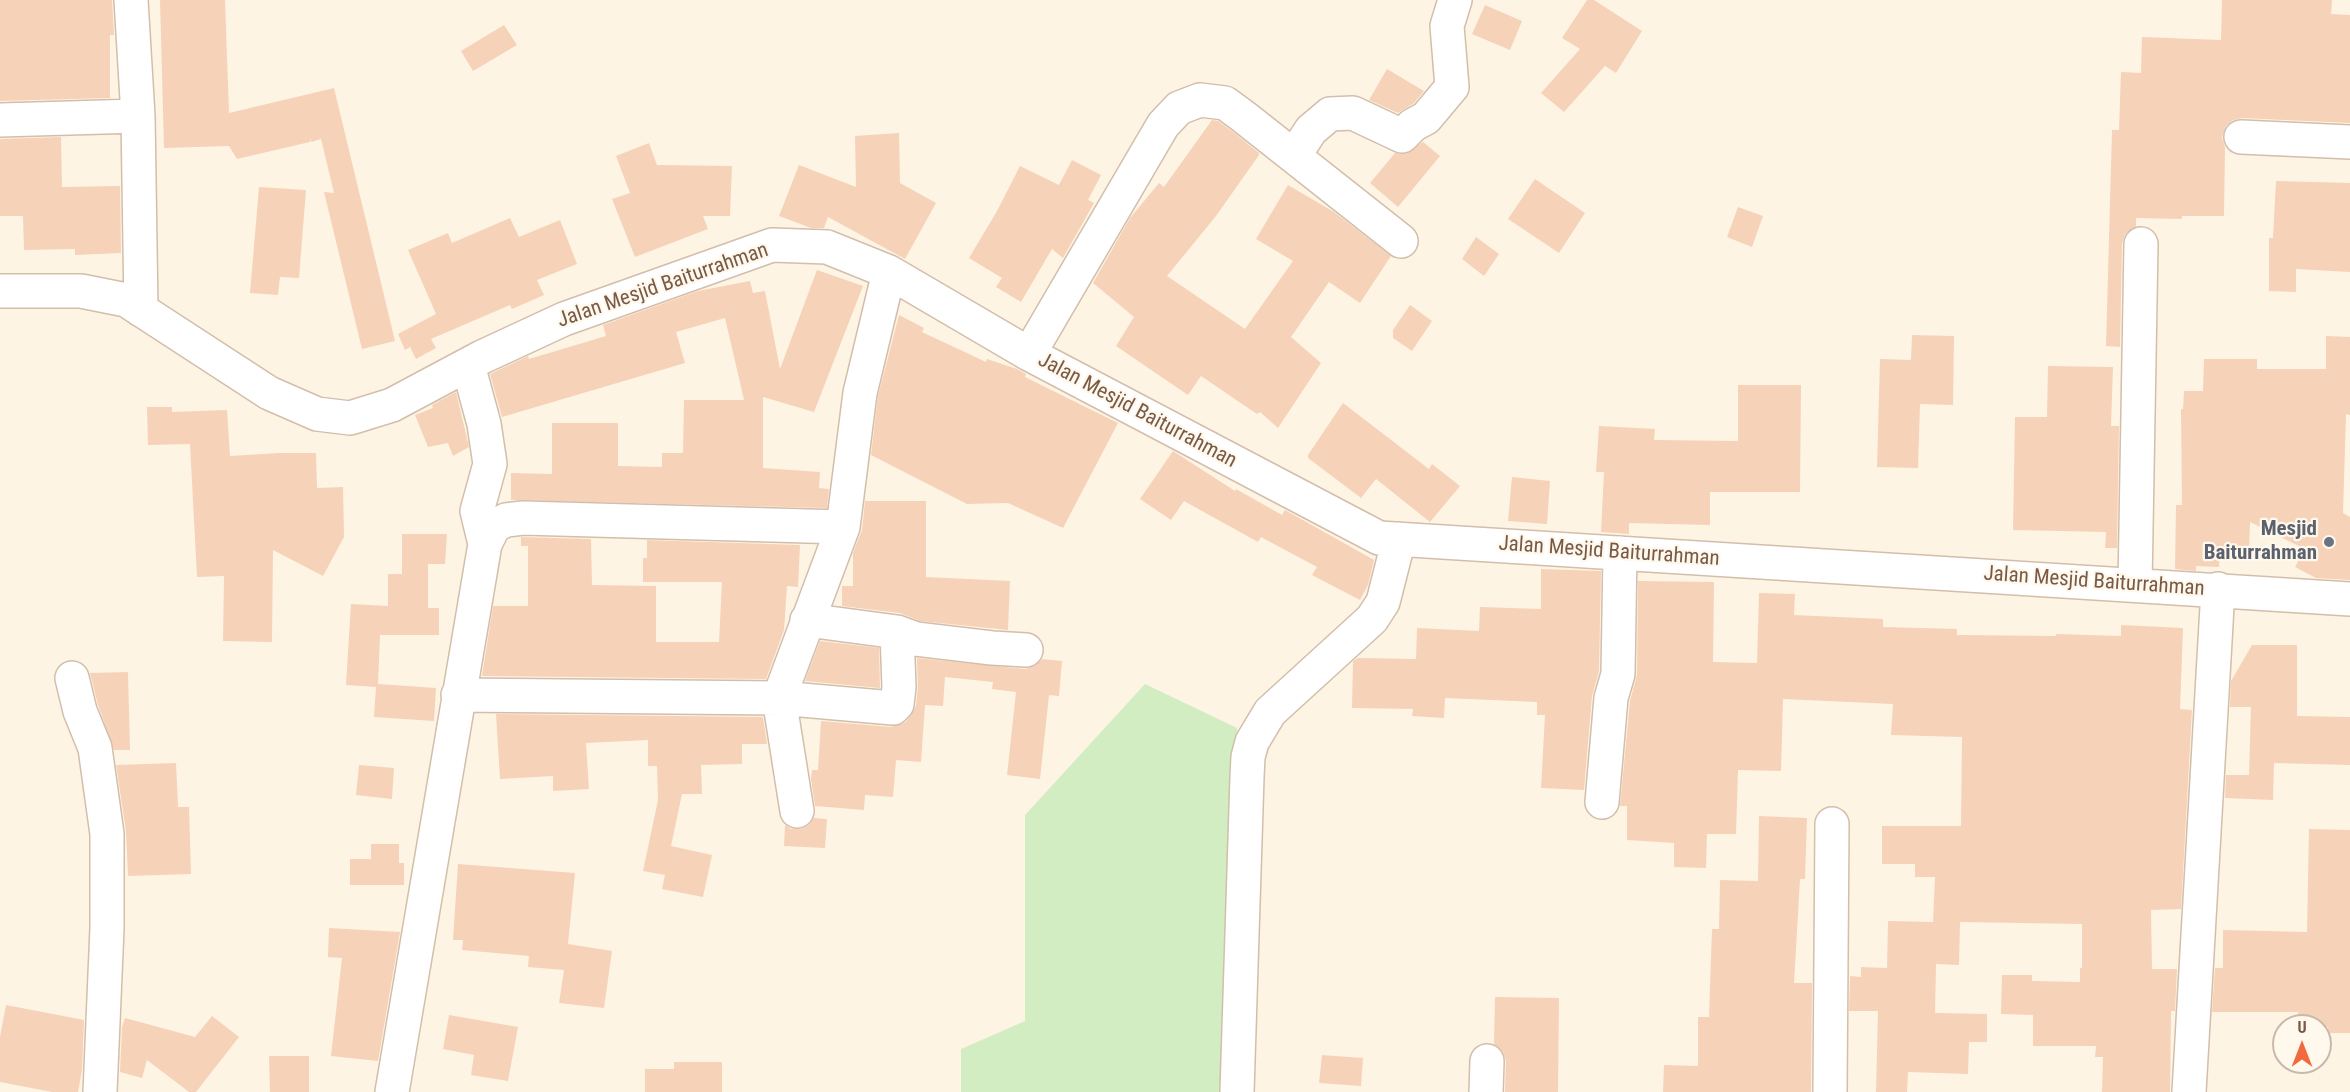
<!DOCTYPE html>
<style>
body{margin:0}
#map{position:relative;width:2350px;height:1092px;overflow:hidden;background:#fef4e4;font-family:"Roboto Condensed",sans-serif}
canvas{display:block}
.north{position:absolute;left:2272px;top:1014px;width:60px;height:60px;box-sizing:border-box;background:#fff8ec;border:2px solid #c9b9aa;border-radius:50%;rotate:0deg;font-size:16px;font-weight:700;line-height:24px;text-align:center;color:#795a47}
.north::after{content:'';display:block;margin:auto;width:21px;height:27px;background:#f3693e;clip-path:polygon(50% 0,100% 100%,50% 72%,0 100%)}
</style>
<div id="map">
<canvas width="2350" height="1092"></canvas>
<div class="north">U</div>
</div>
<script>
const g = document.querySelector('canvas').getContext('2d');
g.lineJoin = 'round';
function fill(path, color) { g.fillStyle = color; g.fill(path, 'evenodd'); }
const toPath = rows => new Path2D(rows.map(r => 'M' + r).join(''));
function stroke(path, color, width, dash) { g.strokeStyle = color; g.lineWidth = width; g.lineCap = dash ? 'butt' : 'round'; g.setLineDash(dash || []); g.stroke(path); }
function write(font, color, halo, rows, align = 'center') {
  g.font = font + ' "Roboto Condensed",sans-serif'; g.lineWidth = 4.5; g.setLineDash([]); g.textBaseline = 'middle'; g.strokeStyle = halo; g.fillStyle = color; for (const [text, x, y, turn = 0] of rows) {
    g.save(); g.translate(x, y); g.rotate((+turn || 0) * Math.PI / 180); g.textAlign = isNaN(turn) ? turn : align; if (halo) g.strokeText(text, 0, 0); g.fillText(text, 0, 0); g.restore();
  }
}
fill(toPath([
 [1145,684,1237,728,1233,1092,961,1092,961,1049,1025,1021,1025,815]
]), '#d2edc1');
fill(toPath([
 [0,0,112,0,114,35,110,35,110,98,0,101],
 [160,0,225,0,229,113,334,88,395,341,362,349,324,192,334,193,321,139,311,142,311,138,310,142,237,159,229,146,164,148],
 [1587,0,1594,0,1642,31,1616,73,1605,66,1564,112,1541,93,1580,49,1562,38],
 [2222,0,2332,0,2331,14,2350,15,2350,123,2242,118,2233,120,2226,126,2222,137,2225,147,2224,216,2182,216,2182,219,2136,218,2136,227,2125,234,2122,244,2120,347,2106,346,2112,130,2119,130,2121,72,2141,73,2142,37,2221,40],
 [1485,5,1522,21,1510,50,1472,34],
 [504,25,517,45,473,71,461,51],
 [1387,69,1424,91,1414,103,1398,113,1369,100],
 [1212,120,1218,121,1233,132,1259,153,1259,155,1216,216,1167,276,1245,329,1293,261,1256,239,1288,185,1334,212,1391,256,1360,303,1329,282,1291,337,1321,363,1278,428,1260,412,1257,414,1201,376,1188,395,1116,346,1134,317,1093,283,1130,218,1159,183,1164,187],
 [899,133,900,183,936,203,905,259,828,217,824,228,811,228,779,216,799,165,856,187,855,136],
 [61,137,62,187,120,186,121,253,75,255,75,249,24,250,23,216,0,216,0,139],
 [1423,142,1440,156,1398,207,1370,183,1395,153,1406,154],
 [649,143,657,165,732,166,730,216,703,216,708,229,635,257,612,199,630,193,616,156],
 [1072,160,1101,175,1088,200,1094,203,1063,258,1052,249,1021,302,996,287,1002,278,969,258,997,211,1020,166,1059,185],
 [1535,179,1585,213,1559,253,1508,219],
 [2276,181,2350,183,2350,272,2296,269,2296,292,2269,291,2269,238,2273,238],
 [259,187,306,190,299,278,280,277,278,295,250,293],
 [1738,207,1763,216,1752,247,1727,237],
 [510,218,519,237,560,220,577,264,537,280,544,295,512,309,510,305,431,339,436,348,416,359,410,347,405,350,398,334,436,314,408,250,448,233,452,243],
 [1476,237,1499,254,1484,276,1462,259],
 [817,270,863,286,814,412,763,397,763,468,820,472,819,488,829,489,827,508,511,500,511,473,552,474,552,423,618,423,618,466,662,467,662,453,683,453,684,400,744,400,725,318,676,332,685,363,502,417,490,374,528,356,529,359,606,336,603,325,698,291,750,281,753,293,765,291,780,369],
 [1410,305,1432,321,1412,351,1393,338,1393,330],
 [899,315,924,328,922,332,986,362,987,359,1017,369,1026,374,1025,377,1118,423,1063,528,1008,503,967,504,871,455,878,396],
 [1912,335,1954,336,1953,405,1920,404,1918,468,1877,467,1880,359,1911,360],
 [2326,336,2350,337,2350,415,2346,414,2343,513,2350,517,2350,580,2316,578,2295,567,2305,549,2250,522,2249,551,2220,550,2219,567,2196,566,2196,571,2175,569,2176,505,2182,505,2181,409,2183,409,2184,391,2203,391,2204,359,2257,359,2257,369,2326,369],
 [2048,366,2113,367,2111,426,2119,426,2117,548,2105,548,2106,532,2013,530,2015,417,2047,417],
 [1738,385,1801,385,1800,492,1710,492,1710,525,1629,523,1629,534,1601,532,1604,472,1596,472,1599,426,1655,429,1654,440,1738,441],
 [456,392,469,447,453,456,448,443,428,447,415,415,433,408,432,405],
 [1343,403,1429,469,1432,464,1460,486,1430,522,1376,479,1361,498,1308,458,1308,455],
 [147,407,172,407,172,412,227,410,230,456,280,453,316,453,317,488,343,487,344,537,323,576,273,550,272,642,223,641,224,576,197,577,190,444,148,445],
 [1173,451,1235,491,1236,489,1282,515,1285,510,1374,560,1368,585,1360,600,1312,575,1317,567,1261,537,1258,542,1184,501,1171,520,1140,499],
 [1512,477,1550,481,1547,524,1508,521],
 [865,501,926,501,926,577,1010,581,1008,630,920,621,900,613,842,606,842,586,853,586,853,553,862,530],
 [402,534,447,534,445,564,428,564,428,608,439,608,439,635,380,635,378,684,436,688,434,721,374,717,376,687,346,685,351,604,388,606,388,574,402,574],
 [521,537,591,539,592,585,656,586,656,642,719,642,722,582,643,582,643,558,647,558,647,540,800,545,798,587,787,586,784,630,766,679,482,676,493,606,528,606,528,546,521,546],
 [1541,569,1601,571,1599,671,1592,696,1584,790,1541,788,1545,715,1537,715,1537,702,1445,698,1444,718,1412,716,1413,709,1352,708,1353,661,1358,658,1416,659,1417,628,1479,631,1480,607,1541,609],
 [1638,581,1714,582,1713,662,1757,663,1759,593,1795,594,1794,615,1883,619,1883,627,1957,629,1957,635,2056,636,2056,634,2121,636,2121,625,2183,628,2180,709,2192,710,2181,909,2151,910,2152,969,2177,969,2175,1011,2171,1011,2170,1092,2102,1092,2103,1057,2095,1057,2096,1046,2033,1046,2033,1015,2001,1014,2002,975,2032,975,2032,981,2080,982,2080,968,2082,968,2082,924,1960,922,1959,965,1936,964,1935,1013,1987,1014,1987,1042,1969,1042,1968,1074,1908,1072,1907,1092,1876,1092,1878,1011,1849,1011,1850,976,1861,977,1861,967,1887,968,1888,921,1933,922,1935,877,1915,877,1915,864,1882,864,1882,826,1961,826,1962,737,1891,735,1893,704,1783,699,1781,771,1738,770,1736,834,1707,834,1706,868,1674,867,1674,843,1627,840,1627,806,1620,806,1630,701,1637,675],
 [820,641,879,648,880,688,805,681],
 [2252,645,2297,645,2297,716,2350,717,2350,765,2274,763,2273,800,2225,798,2226,775,2249,775,2251,707,2230,707,2231,681],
 [917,658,1025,669,1035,666,1042,659,1062,661,1059,696,1049,695,1040,779,1007,775,1016,692,992,689,993,682,945,677,943,706,925,705,921,762,896,760,893,797,865,795,864,810,815,806,811,779,812,770,818,770,821,721,891,727,906,722,916,706,918,686],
 [128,672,130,750,114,750,98,705,90,673],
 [496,714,763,717,767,744,742,744,742,764,701,765,702,794,682,794,671,846,712,855,703,897,662,889,665,875,643,871,658,800,657,766,648,766,648,740,586,743,589,789,553,791,553,776,500,779],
 [176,763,178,807,189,807,191,874,128,876,126,831,116,765],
 [359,765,394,768,392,799,356,795],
 [1759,816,1807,818,1805,879,1800,879,1794,983,1812,983,1811,1092,1663,1092,1664,1065,1698,1066,1698,1017,1709,1017,1712,929,1719,929,1720,880,1758,881],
 [814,818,827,819,825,848,784,846,785,825,791,829,801,829,809,825],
 [2309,829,2350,830,2350,1033,2328,1033,2328,1027,2298,1026,2298,1012,2212,1012,2215,968,2223,968,2223,930,2307,932],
 [371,844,399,844,399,863,404,863,404,885,350,885,350,859,371,859],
 [458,864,575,873,568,944,612,951,604,1008,559,1003,564,970,528,967,529,956,462,950,463,940,453,940],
 [329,928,400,932,378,1061,331,1056,342,958,328,957],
 [1495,997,1559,998,1558,1092,1505,1092,1506,1061,1503,1052,1494,1044],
 [6,1005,84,1020,82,1070,78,1092,52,1092,0,1082,0,1037],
 [449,1015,518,1027,508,1081,471,1075,474,1055,443,1049],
 [212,1016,239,1037,196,1092,189,1092,147,1060,142,1078,120,1072,122,1027,125,1018,195,1037],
 [1322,1055,1363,1058,1361,1086,1319,1083],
 [269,1056,309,1056,309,1092,270,1092],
 [674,1062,722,1062,722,1092,645,1092,645,1069,674,1069]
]), '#f6d2b9');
const minor = toPath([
 [131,0,138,116,141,310],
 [0,120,138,116],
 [2241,137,2350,142],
 [1294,156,1311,130,1330,114,1353,113,1402,136,1413,125,1426,118,1452,87,1447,26,1455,0],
 [0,291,81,291,126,300,269,393,317,414,350,418,392,405,482,357,564,319,772,245,827,247,889,272,1029,354,1379,538,2350,599],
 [1029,354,1163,125,1179,108,1200,100,1225,103,1244,117,1401,241],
 [468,365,484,424,490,464,477,511,485,544],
 [2135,585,2141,244],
 [807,620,897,632,916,639,992,648,1026,650],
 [72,678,80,711,95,748,107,834,107,928,100,1092],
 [458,695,779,698,893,708,897,704,899,687,897,632],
 [1602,802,1611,698,1618,674,1620,553],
 [797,811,779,698,843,527,860,393,889,272],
 [392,1092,485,544,494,526,506,520,523,518,843,527],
 [1237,1092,1247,777,1248,757,1252,742,1270,712,1372,619,1383,602,1399,539],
 [1486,1092,1487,1061],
 [1830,1092,1832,824],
 [2189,1092,2218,589]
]);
stroke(minor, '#d3beab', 36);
stroke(minor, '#fff', 33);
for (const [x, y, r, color] of [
 [2329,542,6,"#6b7280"]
]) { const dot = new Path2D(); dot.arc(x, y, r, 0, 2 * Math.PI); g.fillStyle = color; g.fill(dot); stroke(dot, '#fff8ec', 2); }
write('21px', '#795a47', '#fff8ec', [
 ["Jalan Mesjid Baiturrahman",663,286,-19],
 ["Jalan Mesjid Baiturrahman",1137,411,28],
 ["Jalan Mesjid Baiturrahman",1609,552,4],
 ["Jalan Mesjid Baiturrahman",2094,582,4]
]);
write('bold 21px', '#5b616d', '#fff8ec', [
 ["Mesjid",2317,530],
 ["Baiturrahman",2317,554]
], 'right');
</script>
